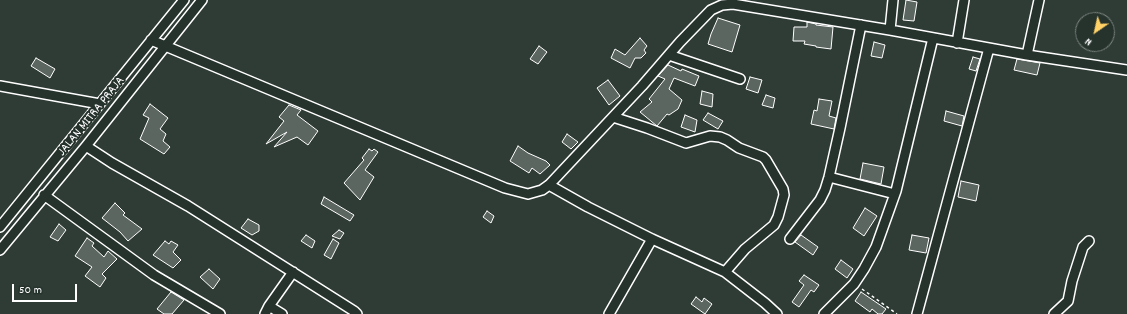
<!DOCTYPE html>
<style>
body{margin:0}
#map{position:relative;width:1127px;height:314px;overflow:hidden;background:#2f3b35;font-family:Dekko,sans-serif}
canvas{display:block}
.north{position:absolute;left:1075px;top:12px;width:40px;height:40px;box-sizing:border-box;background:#26332d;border:1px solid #7d8581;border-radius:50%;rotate:214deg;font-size:11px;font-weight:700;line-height:16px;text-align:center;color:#fff}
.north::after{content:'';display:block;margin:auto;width:14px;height:18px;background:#ffd166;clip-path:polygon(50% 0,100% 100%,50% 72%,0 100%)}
.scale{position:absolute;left:12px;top:284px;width:65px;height:18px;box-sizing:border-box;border:2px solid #fff;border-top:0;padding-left:5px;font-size:12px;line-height:14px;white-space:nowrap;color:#fff;-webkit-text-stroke:3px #26332d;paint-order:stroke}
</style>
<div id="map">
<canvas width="1127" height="314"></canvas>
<div class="north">N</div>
<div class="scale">50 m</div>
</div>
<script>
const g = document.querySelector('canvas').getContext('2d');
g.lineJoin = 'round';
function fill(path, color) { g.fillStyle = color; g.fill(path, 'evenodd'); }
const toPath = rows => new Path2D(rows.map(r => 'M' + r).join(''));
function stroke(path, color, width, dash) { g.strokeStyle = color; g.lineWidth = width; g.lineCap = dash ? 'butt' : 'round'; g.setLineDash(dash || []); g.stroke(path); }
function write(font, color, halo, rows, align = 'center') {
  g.font = font + ' Dekko,sans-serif'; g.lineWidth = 4; g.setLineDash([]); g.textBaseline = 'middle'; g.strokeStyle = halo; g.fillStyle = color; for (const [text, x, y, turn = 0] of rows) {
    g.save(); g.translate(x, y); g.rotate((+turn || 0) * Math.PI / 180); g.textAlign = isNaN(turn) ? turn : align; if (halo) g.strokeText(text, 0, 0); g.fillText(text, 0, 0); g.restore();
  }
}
const building = toPath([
 [906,0,917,2,914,21,903,20,906,0],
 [718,18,740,25,732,52,708,44,711,34,718,18],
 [807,22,816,24,816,25,833,27,831,49,816,47,816,46,804,44,805,41,793,41,794,27,807,27,807,22],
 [640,38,647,46,644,50,646,53,641,58,635,58,630,68,611,58,615,49,625,55,640,38],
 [874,42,885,45,882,58,871,56,874,42],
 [539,46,547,52,538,64,530,59,539,46],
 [973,57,980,59,976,71,969,69,973,57],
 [36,58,55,69,50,78,31,66,36,58],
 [1017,59,1040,63,1037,75,1014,70,1017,59],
 [668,65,681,71,682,69,699,76,695,86,674,78,669,89,682,100,678,109,669,115,667,114,657,126,640,112,652,102,649,99,665,79,658,76,668,65],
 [750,77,762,80,758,93,746,89,750,77],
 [608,80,620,96,609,105,597,88,608,80],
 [702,91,713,94,712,107,700,104,702,91],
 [766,95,775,98,773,108,762,105,766,95],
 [819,99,832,101,829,116,836,118,834,129,811,124,814,110,817,111,819,99],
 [150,104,168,118,160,129,166,134,163,141,170,147,164,154,140,139,149,118,143,115,150,104],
 [289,105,301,110,297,115,318,131,308,145,297,137,274,147,287,132,266,144,284,121,279,117,289,105],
 [946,111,964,116,962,126,944,121,946,111],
 [708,113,723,121,718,129,703,120,708,113],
 [685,115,697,120,695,132,681,127,685,115],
 [567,134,578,142,571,149,562,142,567,134],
 [518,146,528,153,546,161,550,165,540,174,532,168,529,173,510,161,518,146],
 [369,149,372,151,374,149,378,152,365,170,374,177,360,200,344,183,364,160,362,158,369,149],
 [863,163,884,167,881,184,860,179,863,163],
 [961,181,979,185,976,201,958,197,961,181],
 [324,197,354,215,350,221,321,204,324,197],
 [115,203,125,213,123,215,142,229,128,241,120,232,102,218,115,203],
 [865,208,877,216,864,236,853,228,865,208],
 [487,211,494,216,491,223,483,217,487,211],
 [248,219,259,225,259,231,252,235,241,228,248,219],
 [59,224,66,230,58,241,50,237,59,224],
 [339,230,344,233,340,239,332,236,339,230],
 [306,235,315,241,312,248,301,241,306,235],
 [801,235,818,247,813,255,795,242,801,235],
 [912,235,929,238,926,253,909,250,912,235],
 [87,238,94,243,92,246,104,257,108,251,117,259,102,274,106,278,100,287,85,276,92,267,75,256,87,238],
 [333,239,339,243,331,259,324,255,333,239],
 [165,241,169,244,171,241,178,245,173,252,181,260,173,268,153,255,165,241],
 [841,260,853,269,847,278,835,269,841,260],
 [209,269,220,279,213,289,200,277,209,269],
 [804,275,819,285,814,292,811,290,799,307,792,302,804,285,799,281,804,275],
 [171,292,184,300,172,314,164,314,157,309,171,292],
 [861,292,886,309,882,314,878,314,872,309,870,312,855,301,861,292],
 [696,297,702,302,704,298,712,304,705,314,691,304,696,297]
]);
fill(building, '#5b6661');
stroke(building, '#fff', 1);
const minor = toPath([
 [890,30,893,0],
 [151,40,505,188,528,194,542,190,549,185,642,86,680,42,711,10,722,5,733,4,890,30,1027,55,1127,70],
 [957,43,964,0],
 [669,55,740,79],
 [1027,55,1039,0],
 [0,86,100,104],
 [613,117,647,128,686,143,710,136,720,137,727,140,739,148,763,157,766,160,783,189,784,195,778,217,774,225,745,249,725,272],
 [86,146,112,163,188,206,354,311,357,314],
 [829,177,895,194],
 [549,185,588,207,652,239,725,272,765,303,777,314],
 [44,195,154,275,220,314],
 [0,227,184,0],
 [790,239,820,200,825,190,829,177,840,128,861,25],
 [0,250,86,146,202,0],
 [269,306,293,272],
 [265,314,269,306,282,314],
 [609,314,652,239],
 [824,314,854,284,864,269,876,247,896,191,933,38],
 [917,314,989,48],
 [1054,314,1068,301,1072,281,1083,247,1089,241]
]);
stroke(minor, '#fff', 12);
stroke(toPath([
 [862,289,897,314]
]), '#fff', 1.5, [3, 3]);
stroke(minor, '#26332d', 9);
write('13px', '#fff', '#26332d', [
 ["JALAN MITRA PRAJA",92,117,-51]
]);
</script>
